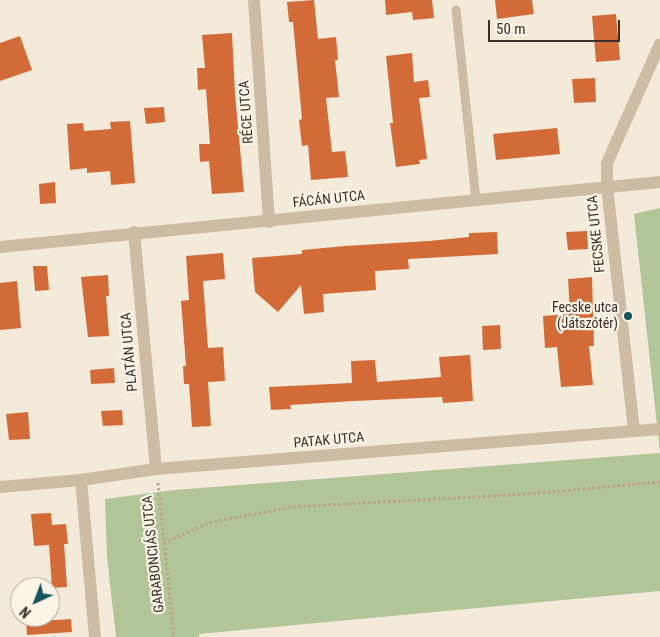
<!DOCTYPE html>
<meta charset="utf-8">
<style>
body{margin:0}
#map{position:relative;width:660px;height:637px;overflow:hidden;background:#f4eada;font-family:"Roboto Condensed",sans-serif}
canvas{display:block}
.north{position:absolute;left:10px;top:577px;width:50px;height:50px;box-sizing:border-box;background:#fbf4e7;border:1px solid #ada59a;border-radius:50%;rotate:223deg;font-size:14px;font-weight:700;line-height:20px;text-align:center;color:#382e27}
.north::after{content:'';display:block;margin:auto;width:18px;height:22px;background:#18545e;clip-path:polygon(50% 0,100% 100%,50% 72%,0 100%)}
.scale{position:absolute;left:488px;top:20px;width:132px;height:22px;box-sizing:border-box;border:2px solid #382e27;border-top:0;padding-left:6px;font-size:15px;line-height:18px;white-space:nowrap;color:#382e27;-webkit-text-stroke:4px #fbf4e7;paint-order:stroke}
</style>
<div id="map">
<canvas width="660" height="637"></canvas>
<div class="north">N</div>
<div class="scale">50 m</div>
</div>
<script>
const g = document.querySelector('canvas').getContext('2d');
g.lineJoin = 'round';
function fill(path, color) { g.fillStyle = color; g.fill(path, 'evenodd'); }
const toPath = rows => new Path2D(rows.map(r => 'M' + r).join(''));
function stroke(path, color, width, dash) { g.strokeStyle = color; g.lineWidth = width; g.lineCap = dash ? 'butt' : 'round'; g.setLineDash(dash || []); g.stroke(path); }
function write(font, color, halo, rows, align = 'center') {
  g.font = font + ' "Roboto Condensed",sans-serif'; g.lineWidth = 4.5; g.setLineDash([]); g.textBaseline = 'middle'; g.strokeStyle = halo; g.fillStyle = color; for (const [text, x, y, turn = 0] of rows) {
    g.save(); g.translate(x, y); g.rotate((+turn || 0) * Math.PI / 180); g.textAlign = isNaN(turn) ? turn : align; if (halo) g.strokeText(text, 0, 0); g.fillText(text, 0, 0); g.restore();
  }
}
fill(toPath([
 [660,208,660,591,199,634,199,637,116,637,107,557,105,499,174,490,660,453,634,214]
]), '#b2c598');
fill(toPath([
 [314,0,318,39,336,37,338,60,335,60,339,97,326,98,332,152,345,151,348,177,311,180,308,145,302,146,299,120,302,119,293,22,289,22,287,2],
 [385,0,432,0,434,18,413,20,412,12,386,15],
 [495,0,532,0,534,14,497,19],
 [616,14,620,60,596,62,592,16],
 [232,33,235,94,244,192,212,194,209,161,200,162,199,144,210,144,206,89,198,90,197,68,205,68,202,35],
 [20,36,32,70,0,81,0,43],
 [412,53,414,82,428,80,430,97,419,98,427,159,419,160,420,164,396,167,390,123,393,123,386,56],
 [595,78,596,102,574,103,572,79],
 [164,107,165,122,146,124,144,108],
 [130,121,135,183,111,185,110,171,87,173,87,168,70,170,67,124,83,123,84,131,111,129,110,122],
 [557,128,560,154,496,160,493,134],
 [55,182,56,203,40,204,39,184],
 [587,231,588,249,568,250,566,232],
 [497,232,498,254,408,259,409,269,375,271,376,290,323,294,324,312,304,314,301,285,278,312,255,292,252,258,302,254,302,250,345,246,429,241,469,237,469,233],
 [223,253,225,279,203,281,208,348,223,347,225,381,208,382,211,426,192,427,189,384,184,384,183,366,186,366,181,301,189,300,186,256],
 [33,266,47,266,49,290,35,291],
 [108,275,109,296,106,296,109,336,88,337,81,277],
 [592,277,594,346,589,346,593,385,561,387,557,347,545,348,543,316,570,314,568,279],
 [17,281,21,328,0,330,0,283],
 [500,325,501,349,483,350,482,326],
 [470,355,473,401,443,403,442,397,354,401,290,405,291,409,271,410,269,387,352,383,351,361,375,360,377,382,441,377,439,357],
 [114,368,115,383,91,384,90,370],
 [122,410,123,425,103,426,101,411],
 [28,412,30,439,9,440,6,414],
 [51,513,52,525,66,524,68,544,64,544,67,587,52,588,49,545,34,546,31,514],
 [71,619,72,632,27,635,26,622]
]), '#d36b39');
stroke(toPath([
 [158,483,174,637],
 [164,543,212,522,292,507,528,494,660,482]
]), '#baa58e', 3, [2.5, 2.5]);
stroke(toPath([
 [456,10,476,200]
]), '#cebba4', 9);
stroke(toPath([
 [254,0,269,222],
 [134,232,156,469],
 [0,247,660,182],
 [634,431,607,186,607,163,660,44],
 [81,480,95,637]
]), '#cebba4', 12);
stroke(toPath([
 [0,487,81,480,156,469,660,429]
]), '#cebba4', 12);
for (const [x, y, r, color] of [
 [628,316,5,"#18545e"]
]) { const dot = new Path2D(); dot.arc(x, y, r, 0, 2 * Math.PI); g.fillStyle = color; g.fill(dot); stroke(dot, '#fbf4e7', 2); }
write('14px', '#382e27', '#fbf4e7', [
 ["RÉCE UTCA",247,112,-94],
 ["FÁCÁN UTCA",329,200,-6],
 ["FECSKE UTCA",597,234,-96],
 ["PLATÁN UTCA",130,352,-95],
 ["PATAK UTCA",329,441,-5],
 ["GARABONCIÁS UTCA",154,554,-96]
]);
write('14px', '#382e27', '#fbf4e7', [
 ["Fecske utca",618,308],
 ["(Játszótér)",618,324]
], 'right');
</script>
